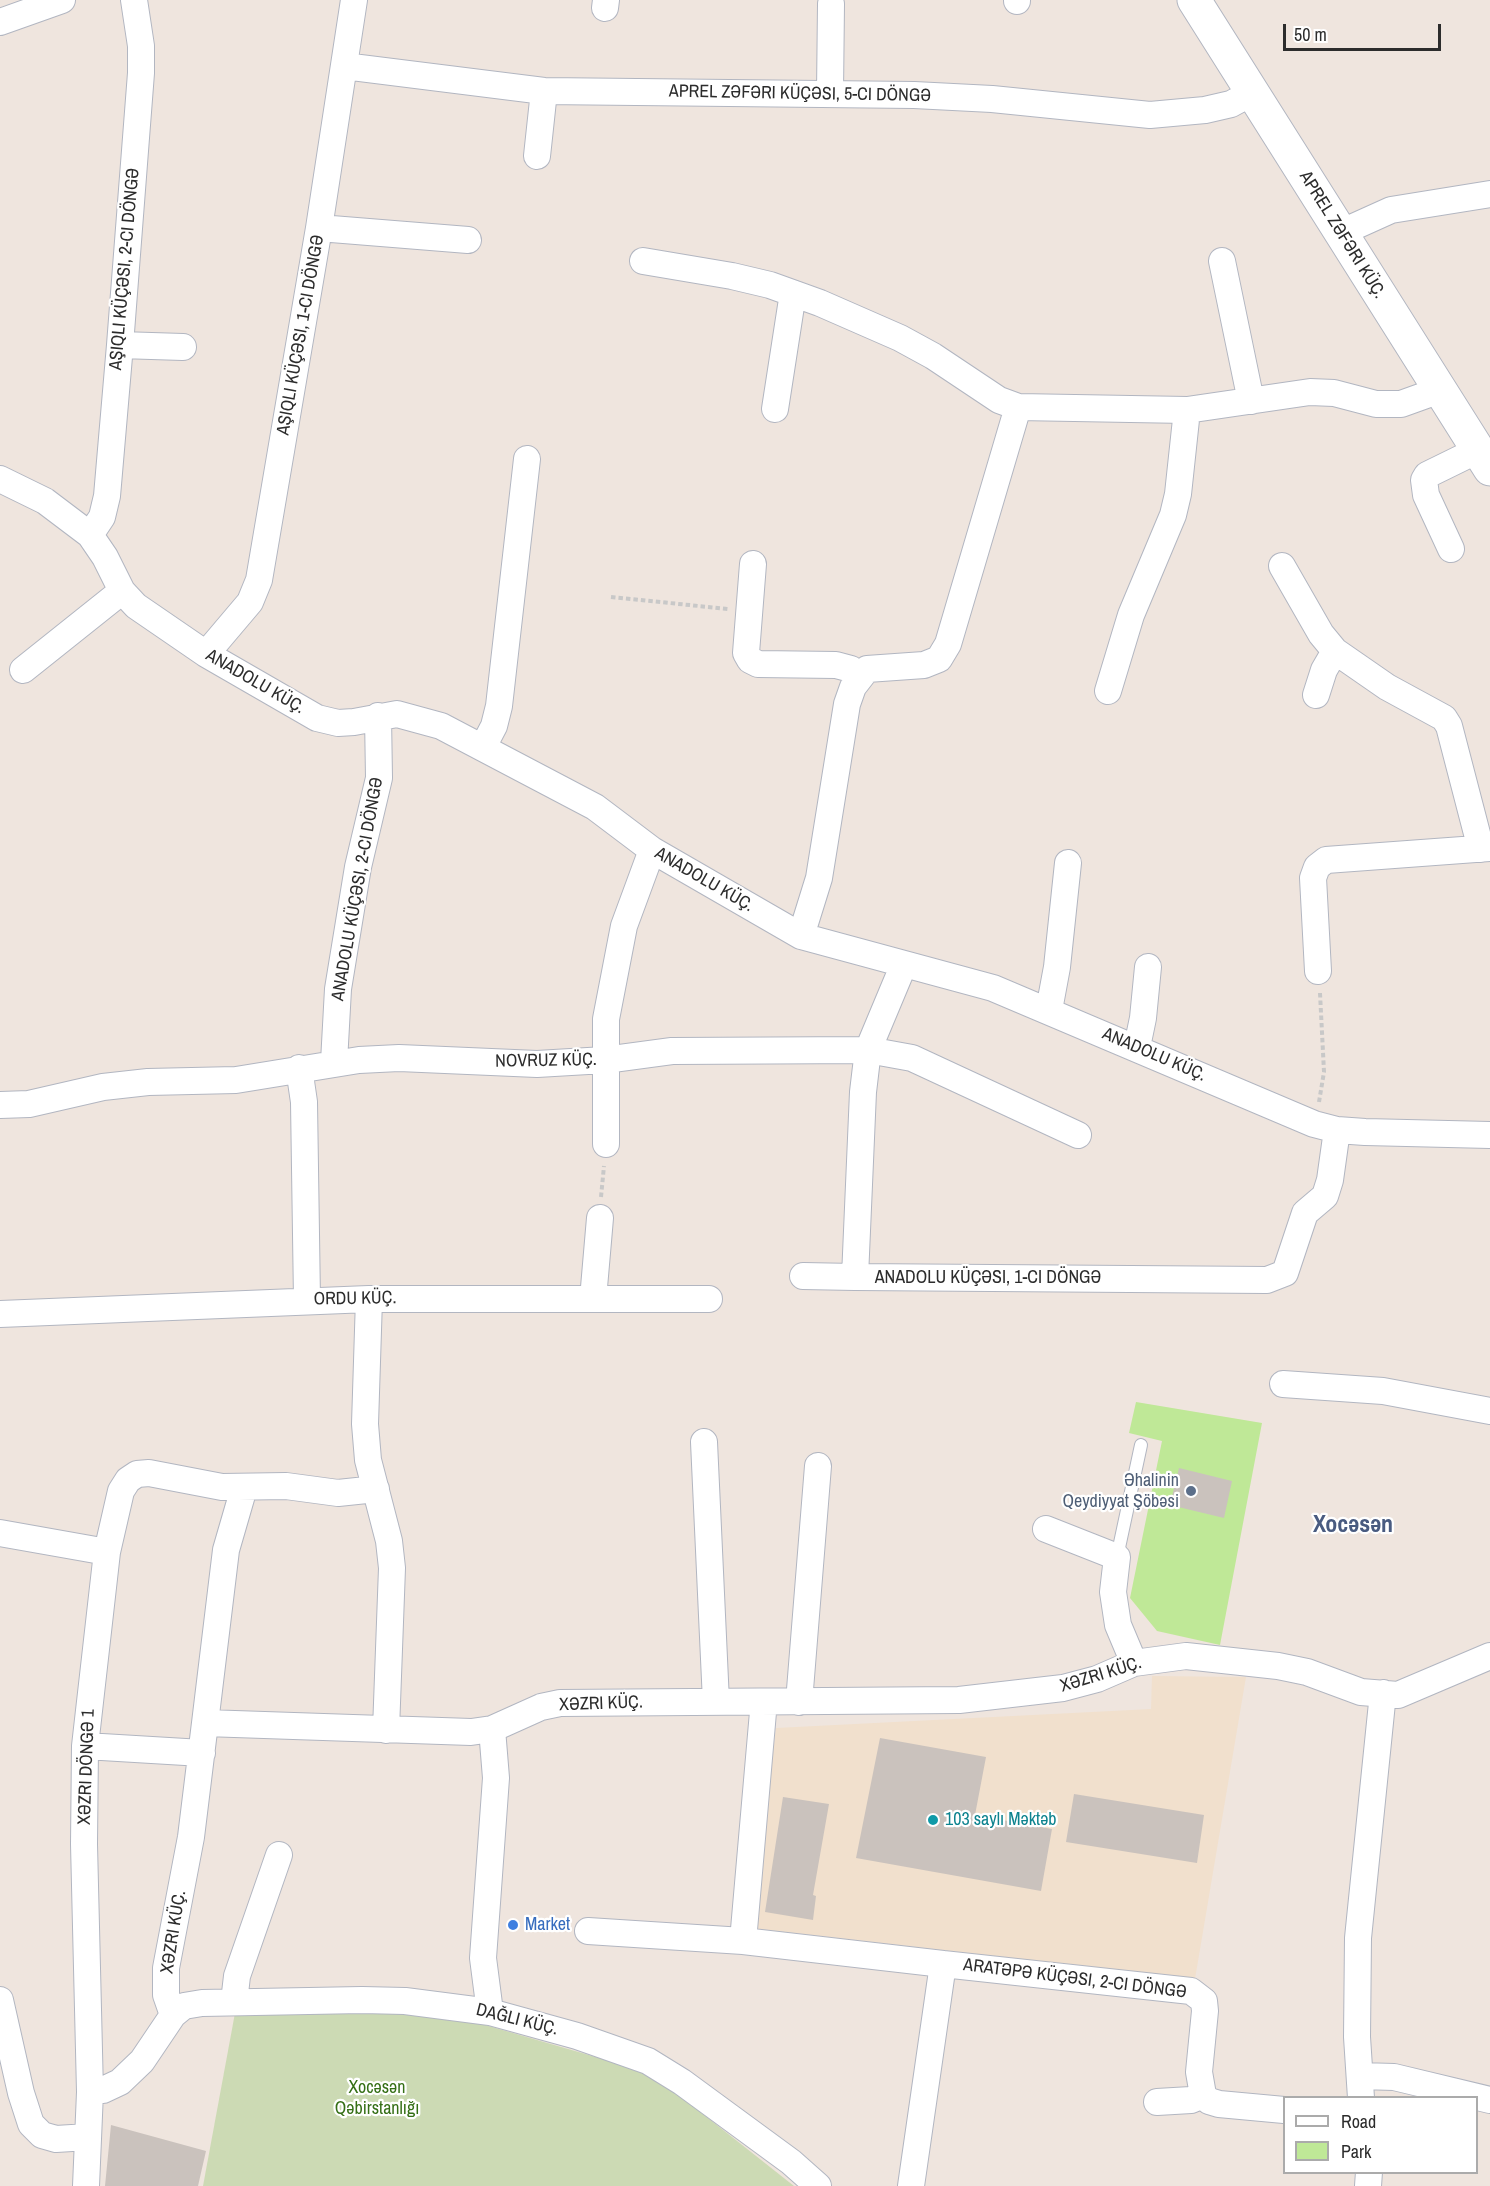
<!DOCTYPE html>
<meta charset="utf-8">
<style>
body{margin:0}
#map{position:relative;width:1490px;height:2186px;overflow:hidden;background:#efe5de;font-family:"Archivo Narrow",sans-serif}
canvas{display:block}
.legend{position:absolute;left:1283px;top:2096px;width:195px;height:78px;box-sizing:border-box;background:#fff;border:2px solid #ababab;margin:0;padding:8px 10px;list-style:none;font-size:18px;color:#2c2c2c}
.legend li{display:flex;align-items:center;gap:12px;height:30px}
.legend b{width:30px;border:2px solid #ababab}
.scale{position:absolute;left:1283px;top:24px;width:158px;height:27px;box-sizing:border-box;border:3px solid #2c2c2c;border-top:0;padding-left:8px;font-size:18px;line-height:21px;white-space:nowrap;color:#2c2c2c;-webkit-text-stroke:4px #fff;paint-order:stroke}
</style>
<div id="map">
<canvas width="1490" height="2186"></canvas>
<ul class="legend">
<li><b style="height:8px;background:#fff"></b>Road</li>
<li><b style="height:16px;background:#bfe897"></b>Park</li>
</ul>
<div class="scale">50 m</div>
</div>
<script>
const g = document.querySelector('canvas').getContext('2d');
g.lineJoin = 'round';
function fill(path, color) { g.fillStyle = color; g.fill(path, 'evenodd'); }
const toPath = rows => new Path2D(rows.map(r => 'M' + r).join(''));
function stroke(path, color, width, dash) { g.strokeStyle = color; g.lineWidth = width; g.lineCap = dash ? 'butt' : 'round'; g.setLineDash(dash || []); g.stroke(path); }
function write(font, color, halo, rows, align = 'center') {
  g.font = font + ' "Archivo Narrow",sans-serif'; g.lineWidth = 4.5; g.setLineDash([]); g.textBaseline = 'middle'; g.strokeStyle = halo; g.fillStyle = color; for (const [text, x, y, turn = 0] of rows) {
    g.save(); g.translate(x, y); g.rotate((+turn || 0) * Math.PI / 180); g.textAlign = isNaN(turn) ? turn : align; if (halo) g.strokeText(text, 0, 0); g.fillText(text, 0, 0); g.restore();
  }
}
fill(toPath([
 [1152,1676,1246,1677,1195,1979,751,1928,776,1728,1151,1709]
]), '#f1e0cd');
fill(toPath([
 [1136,1402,1262,1423,1220,1645,1157,1631,1130,1598,1162,1441,1129,1433]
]), '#bfe897');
fill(toPath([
 [374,2010,461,2018,651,2073,794,2186,203,2186,235,2013]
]), '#ccdab4');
fill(toPath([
 [1179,1468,1232,1481,1224,1518,1170,1505],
 [880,1738,986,1757,975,1815,1052,1829,1041,1891,856,1858],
 [1074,1794,1204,1815,1197,1863,1066,1842],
 [783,1797,829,1804,813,1895,816,1896,813,1920,765,1912],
 [111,2125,206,2151,198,2186,105,2186]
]), '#cac2bd');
const lane = toPath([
 [1117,1557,1141,1445]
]);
const street = toPath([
 [1017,1,1017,0],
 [605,8,606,0],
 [0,22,62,0],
 [344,66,544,91,914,95,992,99,1150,115,1205,110,1231,104,1253,92],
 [830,92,831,4],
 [537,156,544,91],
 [319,228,468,240],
 [1340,233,1391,210,1490,194],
 [643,261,732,276,770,285,820,303,900,338,933,356,999,400,1018,407,1187,410,1310,392,1334,393,1376,404,1401,404,1440,390],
 [1222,261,1251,401],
 [120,345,183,347],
 [775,409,793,293],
 [0,479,45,501,90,535,105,557,122,591,136,606,206,654,317,718,338,723,354,722,397,714,441,726,595,807,652,850,801,936,993,988,1314,1124,1337,1130,1365,1132,1490,1135],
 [90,535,102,517,107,496,120,345,141,73,141,46,134,0],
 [1451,549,1426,495,1424,480,1427,475,1478,450],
 [753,564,746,653,750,660,758,664,836,665,851,669,859,676],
 [1282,566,1321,634,1335,651,1387,687,1444,718,1449,726,1481,849],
 [206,654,250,602,259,580,319,228,354,0],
 [23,670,122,591],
 [1108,691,1131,615,1173,515,1178,494,1187,410],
 [1316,695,1324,670,1335,651],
 [483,747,494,726,499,706,527,459],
 [801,936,819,878,847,704,853,687,867,669,924,665,939,659,948,644,1018,407],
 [904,964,868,1050,863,1092,855,1277,1267,1280,1285,1273,1305,1213,1325,1196,1330,1180,1337,1130],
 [1318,971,1313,878,1317,867,1326,860,1490,848],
 [1049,1010,1057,967,1068,863],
 [1137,1047,1143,1018,1148,967],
 [334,1062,338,989,358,867,379,778,378,716],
 [299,1068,304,1102,307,1300],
 [0,1105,29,1104,103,1087,148,1082,236,1080,359,1060,399,1058,537,1064,605,1060,672,1051,868,1050,912,1058,1078,1135],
 [606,1144,606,1019,624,926,652,850],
 [803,1276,855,1277],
 [369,1299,365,1424,368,1460,389,1541,392,1568,386,1730],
 [593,1299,600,1218],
 [0,1314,369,1299,709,1299],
 [1283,1384,1383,1391,1490,1411],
 [704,1442,716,1702],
 [1046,1529,1117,1557,1113,1592,1118,1625,1134,1663],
 [0,1533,107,1552,85,1746,84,1844,90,2092],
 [107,1552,121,1491,128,1480,137,1474,149,1473,222,1487,286,1486,338,1493,376,1489],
 [799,1702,818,1466],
 [205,1723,226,1550,244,1488],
 [85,1746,202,1753],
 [588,1931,743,1941,943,1964],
 [743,1941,763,1712],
 [0,2000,21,2093,31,2124,42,2135,56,2139,88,2137],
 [234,2002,237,1976,279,1855],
 [490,2012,483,1958,496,1778,492,1729],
 [173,2015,184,2006,202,2003,362,2000,405,2001,490,2012,577,2036,648,2061,682,2082,791,2162,818,2186],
 [1360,2076,1394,2077,1490,2100],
 [1361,2098,1357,2037,1358,1938,1383,1693],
 [1157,2102,1191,2100,1203,2095],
 [86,2186,90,2092,103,2090,120,2082,142,2061,173,2015,166,1995,166,1968,191,1837,205,1723,471,1732,492,1729,541,1707,560,1703,959,1700,1063,1688,1097,1679,1134,1663,1186,1656,1278,1666,1307,1672,1361,1692,1398,1695,1490,1656],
 [911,2186,943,1964,1191,1991,1204,2001,1205,2011,1199,2072,1203,2095,1209,2101,1219,2104,1284,2110],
 [1368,2186,1369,2172]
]);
const secondary = toPath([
 [1194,0,1490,469]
]);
stroke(lane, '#b2b6c1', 14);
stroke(street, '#b2b6c1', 28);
stroke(secondary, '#b2b6c1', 35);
stroke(toPath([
 [611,597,728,609],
 [1319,1102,1324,1072,1320,993],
 [601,1197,604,1166]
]), '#c8c8c8', 4, [4.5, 3]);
stroke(lane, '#fff', 12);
stroke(street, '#fff', 26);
stroke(secondary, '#fff', 33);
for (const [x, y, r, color] of [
 [1191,1491,6,"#5c6f8a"],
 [933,1820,6,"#0f9aa8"],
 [513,1925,6,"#3f7fe0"]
]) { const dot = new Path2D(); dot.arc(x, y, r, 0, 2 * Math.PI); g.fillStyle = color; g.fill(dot); stroke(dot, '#fff', 2); }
write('18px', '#2c2c2c', '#fff', [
 ["APREL ZƏFƏRI KÜÇƏSI, 5-CI DÖNGƏ",800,94,1],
 ["APREL ZƏFƏRI KÜÇ.",1342,235,58],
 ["AŞIQLI KÜÇƏSI, 2-CI DÖNGƏ",125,269,-85],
 ["AŞIQLI KÜÇƏSI, 1-CI DÖNGƏ",301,335,-80],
 ["ANADOLU KÜÇ.",255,682,30],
 ["ANADOLU KÜÇ.",704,880,30],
 ["ANADOLU KÜÇƏSI, 2-CI DÖNGƏ",358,889,-80],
 ["ANADOLU KÜÇ.",1154,1055,23],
 ["NOVRUZ KÜÇ.",546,1061,-1],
 ["ANADOLU KÜÇƏSI, 1-CI DÖNGƏ",988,1278],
 ["ORDU KÜÇ.",355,1299,-1],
 ["XƏZRI KÜÇ.",1101,1675,-17],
 ["XƏZRI KÜÇ.",601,1704,-2],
 ["XƏZRI DÖNGƏ 1",87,1767,-88],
 ["XƏZRI KÜÇ.",174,1932,-81],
 ["ARATƏPƏ KÜÇƏSI, 2-CI DÖNGƏ",1075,1979,7],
 ["DAĞLI KÜÇ.",517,2020,14]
]);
write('18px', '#4e5e75', '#fff', [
 ["Əhalinin",1179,1481],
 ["Qeydiyyat Şöbəsi",1179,1502]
], 'right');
write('18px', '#0d838f', '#fff', [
 ["103 saylı Məktəb",945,1820]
], 'left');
write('18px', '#366cbe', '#fff', [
 ["Market",525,1925]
], 'left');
write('18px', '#356f16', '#fff', [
 ["Xocəsən",377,2088],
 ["Qəbirstanlığı",377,2109]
]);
write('bold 24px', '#495b80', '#fff', [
 ["Xocəsən",1353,1526]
]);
</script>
